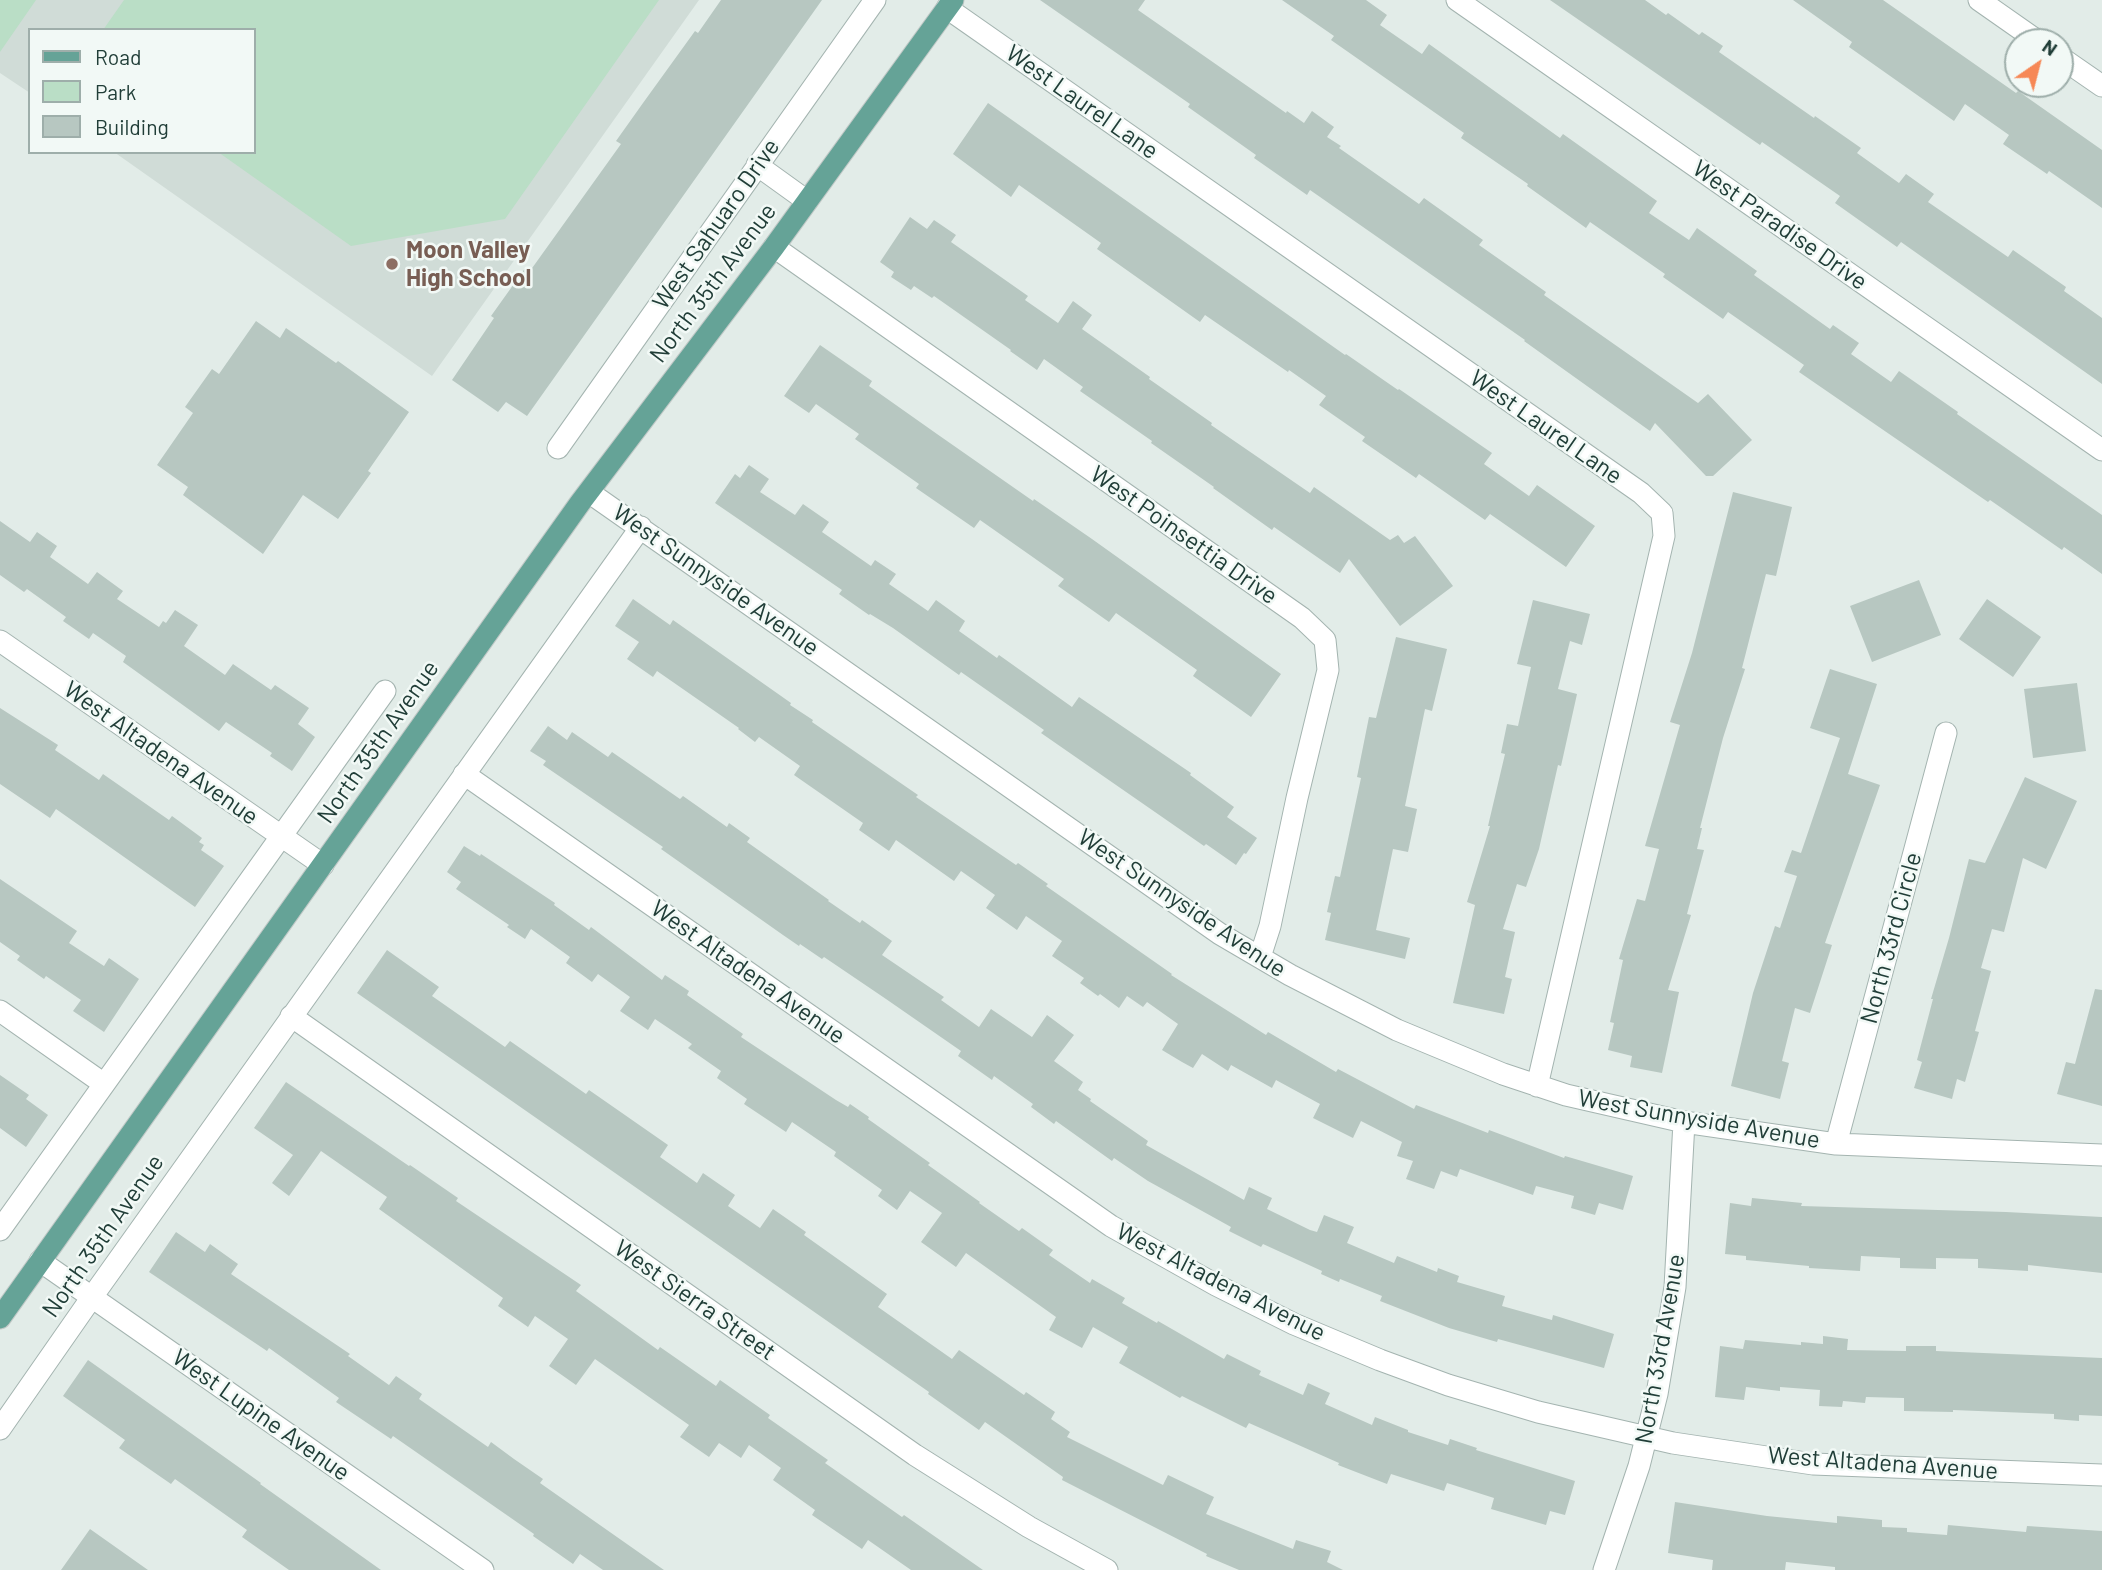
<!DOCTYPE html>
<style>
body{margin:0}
#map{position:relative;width:2102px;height:1570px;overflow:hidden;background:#e2ece8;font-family:Barlow,sans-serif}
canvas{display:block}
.legend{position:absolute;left:28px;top:28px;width:228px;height:126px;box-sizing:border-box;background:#f2f9f6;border:2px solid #9eaeaa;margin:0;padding:9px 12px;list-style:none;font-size:21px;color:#213e38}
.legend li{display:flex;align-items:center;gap:14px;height:35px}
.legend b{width:35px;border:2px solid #9eaeaa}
.north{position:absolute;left:2004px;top:28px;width:70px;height:70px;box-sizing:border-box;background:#f2f9f6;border:2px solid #9eaeaa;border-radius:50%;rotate:35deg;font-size:19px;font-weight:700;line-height:28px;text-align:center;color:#213e38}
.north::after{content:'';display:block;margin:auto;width:24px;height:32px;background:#f68856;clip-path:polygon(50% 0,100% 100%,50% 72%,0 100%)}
</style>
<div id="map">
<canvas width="2102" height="1570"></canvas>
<ul class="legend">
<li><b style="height:9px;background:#65a397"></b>Road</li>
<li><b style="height:19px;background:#badec6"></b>Park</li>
<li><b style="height:19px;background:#b7c7c1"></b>Building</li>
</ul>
<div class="north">N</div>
</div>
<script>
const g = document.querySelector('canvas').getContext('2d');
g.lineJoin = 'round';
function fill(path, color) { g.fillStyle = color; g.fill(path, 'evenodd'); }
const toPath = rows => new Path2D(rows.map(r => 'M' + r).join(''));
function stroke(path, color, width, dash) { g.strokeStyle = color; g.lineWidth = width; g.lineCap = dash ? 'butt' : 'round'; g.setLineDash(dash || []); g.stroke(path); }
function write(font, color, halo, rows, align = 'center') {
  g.font = font + ' Barlow,sans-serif'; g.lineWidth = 5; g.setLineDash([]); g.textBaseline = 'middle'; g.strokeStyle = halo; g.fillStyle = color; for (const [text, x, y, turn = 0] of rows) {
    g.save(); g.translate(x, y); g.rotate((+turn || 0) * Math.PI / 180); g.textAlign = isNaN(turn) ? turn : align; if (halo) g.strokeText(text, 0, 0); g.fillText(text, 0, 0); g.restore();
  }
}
fill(toPath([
 [0,0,699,0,432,376,114,152,254,152,254,30,30,30,30,93,0,73]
]), '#d0dcd7');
fill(toPath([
 [0,0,36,0,0,52],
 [124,0,659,0,505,219,351,246,218,152,254,152,254,30,103,30]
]), '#badec6');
fill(toPath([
 [721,0,822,0,527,416,506,402,498,412,452,380,494,318,491,316,526,267,530,271,621,144,616,141,643,103,695,31,698,33],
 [1040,0,1145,0,1138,10,1286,113,1287,111,1304,123,1312,111,1334,127,1327,137,1341,146,1339,148,1419,204,1424,198,1483,240,1479,245,1546,292,1544,295,1698,403,1708,394,1752,440,1713,476,1706,476,1655,423,1650,431,1524,341,1525,340,1310,190,1307,195,1254,158,1256,155,1188,107,1190,104],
 [1282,0,1366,0,1387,15,1380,25,1422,54,1429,44,1560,138,1563,134,1601,161,1657,201,1649,213,1689,240,1697,228,1757,271,1754,275,1830,329,1833,325,1859,343,1851,354,1891,382,1899,371,1958,412,1957,414,2102,515,2102,574,2064,547,2062,550,1990,500,1988,502,1799,372,1804,365,1728,312,1723,319,1663,277,1665,274,1590,222,1586,228,1527,186,1528,184,1461,138,1464,133,1331,40,1334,36],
 [1550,0,1645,0,1666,15,1668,13,1699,35,1702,32,1723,46,1719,52,1814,118,1815,116,1861,148,1857,153,1899,183,1906,174,1934,194,1928,202,2008,257,2013,250,2066,287,2064,291,2102,318,2102,384,1901,242,1897,247,1835,203,1840,196,1762,142,1760,145],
 [1793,0,1883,0,2016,93,2018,91,2102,150,2102,208,2049,171,2047,174,2003,144,2009,135,1965,104,1954,121,1849,47,1852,42],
 [988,103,1345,355,1346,354,1398,390,1399,389,1492,453,1484,464,1529,496,1537,485,1595,526,1566,567,1490,514,1485,520,1419,474,1416,478,1362,441,1365,437,1319,405,1326,396,1289,370,1288,372,1205,315,1200,322,1097,249,1101,243,1019,185,1011,197,953,154],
 [910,217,927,229,934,220,956,235,951,242,1028,296,1025,300,1058,323,1073,301,1092,315,1082,329,1150,377,1149,379,1212,423,1211,425,1310,493,1314,487,1390,540,1398,535,1404,543,1415,536,1453,586,1400,626,1349,559,1340,573,1274,527,1272,530,1213,488,1214,487,1151,443,1152,441,1080,391,1083,387,1044,359,1037,370,1010,351,1011,350,934,296,932,298,914,286,911,290,891,277,894,272,880,262],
 [256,321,280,338,286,328,336,363,338,361,409,412,368,471,371,473,338,519,303,495,263,554,183,495,188,487,157,465,193,413,185,407,212,369,219,374],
 [820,345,872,381,869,386,937,434,1033,501,1034,499,1092,539,1281,674,1251,717,1193,676,1197,670,1116,613,1109,622,1058,586,1064,579,980,520,974,528,916,488,919,484,855,439,859,434,816,404,809,413,784,396],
 [749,465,769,479,760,492,795,515,803,504,829,522,822,532,871,566,875,560,896,574,889,584,928,611,936,600,965,621,959,631,997,658,999,655,1072,707,1079,697,1191,773,1190,775,1234,807,1227,817,1257,838,1246,854,1244,853,1236,865,1206,844,1204,846,1041,733,1044,730,961,672,959,675,893,628,870,614,869,615,839,594,842,590,715,503,735,474,740,478],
 [1733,492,1792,507,1776,576,1766,574,1742,668,1745,669,1723,738,1700,828,1702,828,1697,849,1704,850,1687,914,1691,915,1668,990,1679,992,1662,1073,1630,1067,1632,1056,1608,1050,1614,1023,1610,1022,1623,960,1619,959,1637,899,1645,901,1659,849,1645,846,1680,725,1670,722,1692,653],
 [0,521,30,542,37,532,57,546,50,557,88,584,97,572,123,591,117,599,159,627,163,621,166,623,175,610,198,625,184,646,225,675,233,664,271,690,275,685,309,708,298,724,315,737,292,771,270,756,272,753,226,722,219,731,123,662,126,656,93,633,89,639,63,621,66,617,27,589,24,592,0,575],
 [1919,580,1941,635,1872,662,1850,606],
 [633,599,670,625,673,620,791,703,790,705,813,720,812,722,918,795,916,797,1016,865,1018,863,1048,884,1046,886,1172,974,1171,975,1266,1035,1268,1032,1336,1072,1338,1069,1414,1109,1416,1105,1488,1133,1489,1130,1564,1158,1565,1156,1633,1176,1623,1210,1599,1203,1595,1215,1571,1208,1574,1196,1536,1186,1533,1195,1460,1169,1457,1177,1441,1171,1434,1189,1406,1179,1413,1161,1397,1156,1402,1142,1361,1121,1353,1138,1313,1118,1320,1104,1276,1080,1272,1088,1231,1065,1228,1071,1202,1054,1193,1068,1182,1062,1162,1050,1178,1024,1147,1002,1143,1007,1127,996,1119,1008,1100,994,1098,996,1080,983,1084,978,1052,956,1062,941,1026,916,1017,930,986,908,995,895,961,871,954,881,896,840,889,851,859,830,863,823,794,775,800,766,759,737,755,742,738,729,739,728,657,671,653,677,627,659,639,642,615,626],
 [1987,599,2041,637,2013,677,1959,639],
 [1533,600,1590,614,1582,645,1570,641,1558,689,1577,694,1561,766,1558,765,1539,849,1526,887,1517,884,1503,929,1515,932,1505,977,1512,979,1504,1014,1453,1003,1475,905,1467,902,1490,826,1488,826,1505,754,1501,753,1507,724,1518,726,1531,667,1517,664],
 [1396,637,1447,649,1432,711,1425,709,1405,806,1417,809,1408,852,1393,849,1376,930,1410,938,1405,959,1325,940,1331,913,1327,912,1335,876,1340,877,1361,778,1357,777,1369,717,1376,718],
 [1830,669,1877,684,1848,774,1880,785,1825,943,1832,945,1810,1013,1795,1008,1782,1061,1789,1063,1780,1099,1731,1086,1753,993,1775,926,1780,928,1797,876,1784,872,1792,850,1801,853,1840,738,1810,728],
 [2077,683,2086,751,2033,758,2024,689],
 [0,708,58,745,55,750,99,780,103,774,169,820,172,816,202,838,199,842,204,845,201,850,224,866,195,907,56,809,50,818,0,784],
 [548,726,567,740,572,732,608,757,612,752,680,799,683,796,727,827,729,823,750,838,747,842,829,900,828,901,860,923,862,920,892,941,882,955,944,997,941,1000,979,1027,991,1009,1032,1037,1047,1015,1074,1035,1054,1061,1083,1082,1078,1090,1091,1099,1090,1101,1148,1141,1146,1145,1244,1200,1249,1187,1272,1198,1267,1209,1310,1230,1317,1232,1324,1215,1354,1227,1347,1243,1394,1263,1397,1256,1437,1272,1438,1268,1459,1276,1457,1282,1505,1296,1502,1306,1552,1320,1553,1315,1614,1334,1604,1368,1498,1339,1497,1342,1449,1328,1380,1301,1382,1296,1340,1279,1339,1282,1321,1274,1322,1271,1263,1244,1261,1247,1229,1231,1231,1227,1148,1181,1114,1158,1112,1161,1056,1121,1054,1124,1031,1107,1033,1104,994,1076,992,1080,958,1056,961,1051,886,999,824,957,822,959,800,944,799,946,783,935,661,849,663,847,543,765,546,761,530,751],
 [2025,777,2077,801,2046,869,2023,858,2004,932,1992,929,1981,968,1991,971,1975,1031,1979,1032,1965,1082,1957,1079,1952,1099,1914,1088,1922,1062,1917,1060,1933,999,1931,999,1949,938,1969,859,1985,863],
 [464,846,480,856,481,854,555,903,554,905,589,930,591,927,662,980,665,975,689,991,687,995,743,1034,741,1037,836,1100,848,1107,850,1104,869,1117,868,1119,930,1163,928,1165,980,1202,979,1203,1019,1231,1022,1228,1053,1250,1049,1255,1090,1283,1092,1279,1125,1298,1122,1303,1157,1323,1158,1321,1224,1359,1227,1354,1261,1371,1259,1375,1303,1395,1308,1383,1330,1393,1325,1404,1372,1425,1375,1417,1408,1430,1408,1432,1448,1445,1450,1439,1477,1448,1476,1450,1575,1481,1565,1515,1550,1511,1546,1525,1491,1509,1494,1498,1447,1483,1444,1491,1391,1474,1387,1484,1338,1465,1339,1463,1249,1423,1246,1428,1182,1396,1180,1398,1119,1363,1128,1347,1093,1327,1082,1348,1049,1330,1056,1317,966,1253,956,1267,921,1242,942,1213,910,1191,897,1210,878,1196,882,1190,834,1156,836,1152,792,1122,786,1132,744,1104,747,1099,717,1078,721,1071,688,1048,692,1044,655,1019,648,1030,620,1011,630,997,598,974,592,982,566,963,570,957,531,929,525,939,507,927,509,925,456,889,461,882,447,872],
 [0,879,77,931,69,943,104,966,109,958,139,979,104,1032,73,1011,81,1000,46,976,44,979,17,960,20,956,0,942],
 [387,950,439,987,432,996,505,1047,510,1041,586,1094,589,1090,668,1145,660,1157,697,1183,703,1173,735,1195,728,1206,760,1228,773,1209,806,1232,804,1235,887,1294,878,1307,952,1359,959,1350,1024,1395,1026,1392,1055,1412,1051,1419,1070,1432,1067,1437,1163,1485,1168,1475,1214,1497,1206,1514,1293,1549,1296,1540,1331,1551,1327,1562,1343,1570,1239,1570,1206,1556,1207,1554,1062,1480,1063,1477,985,1422,979,1430,928,1394,929,1392,357,993],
 [2095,989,2102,990,2102,1106,2057,1094,2066,1062,2075,1064],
 [0,1075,29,1095,26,1099,48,1115,26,1147,0,1128],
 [286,1082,409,1166,410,1165,458,1198,456,1201,581,1285,576,1291,658,1350,660,1347,716,1386,720,1380,770,1415,768,1418,828,1460,825,1463,902,1517,904,1515,983,1570,911,1570,868,1540,862,1549,812,1515,815,1510,773,1480,781,1468,749,1445,741,1458,719,1443,709,1457,680,1437,689,1425,595,1359,576,1385,549,1366,568,1339,535,1316,528,1327,498,1306,503,1298,379,1209,387,1197,321,1151,289,1196,272,1183,293,1155,254,1128],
 [1752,1198,1802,1203,1801,1206,2006,1212,2102,1217,2102,1273,2028,1265,2028,1271,1978,1268,1978,1259,1936,1258,1936,1269,1900,1268,1900,1258,1861,1256,1860,1271,1809,1268,1809,1266,1746,1260,1746,1256,1725,1254,1730,1203,1751,1206],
 [176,1232,205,1252,210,1244,238,1264,231,1274,350,1354,348,1356,389,1385,396,1376,422,1394,419,1399,488,1447,491,1442,514,1459,543,1479,540,1483,664,1570,603,1570,580,1554,573,1564,533,1536,534,1534,393,1436,391,1439,336,1402,339,1398,269,1348,267,1351,149,1272],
 [1823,1336,1848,1339,1847,1350,1906,1351,1906,1346,1936,1346,1936,1351,2102,1358,2102,1416,2079,1415,2079,1421,2054,1419,2054,1414,1953,1410,1953,1412,1904,1411,1904,1398,1866,1397,1865,1403,1843,1401,1842,1407,1819,1406,1820,1390,1780,1387,1780,1391,1746,1387,1744,1400,1715,1397,1720,1346,1743,1349,1745,1340,1801,1345,1801,1342,1823,1344],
 [88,1360,261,1483,260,1484,381,1570,289,1570,242,1537,247,1530,175,1479,171,1484,119,1448,125,1440,63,1396],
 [1675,1502,1767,1516,1837,1523,1837,1516,1882,1520,1882,1527,1907,1528,1907,1532,1947,1535,1948,1525,2026,1532,2027,1526,2102,1531,2102,1570,1835,1570,1835,1567,1786,1562,1785,1570,1712,1570,1713,1560,1668,1553],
 [90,1529,148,1570,61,1570]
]), '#b7c7c1');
const minor = toPath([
 [1457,0,2102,450],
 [1979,0,2039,42],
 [947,8,1641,493,1662,513,1664,536,1537,1086],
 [2060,57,2102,86],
 [757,165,807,201],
 [774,247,1302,618,1325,640,1328,670,1297,798,1270,926,1260,957],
 [558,448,875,0],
 [590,493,1220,934,1290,975,1397,1030,1503,1074,1566,1095,1684,1122,1836,1144,2102,1155],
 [0,641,323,865],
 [464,774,1111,1226,1216,1285,1294,1324,1380,1360,1448,1385,1538,1412,1673,1443,1813,1464,2102,1475],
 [0,1011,104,1084],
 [291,1016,915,1455,1029,1527,1107,1570],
 [1836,1144,1946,733],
 [0,1230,385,691],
 [40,1261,483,1570],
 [0,1429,92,1297,641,527],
 [1604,1570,1639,1466,1657,1394,1675,1287,1684,1122]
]);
const major = toPath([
 [0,1318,580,503,774,247,953,0]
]);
stroke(minor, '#a4b4b0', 23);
stroke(major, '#c1c9c7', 23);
stroke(minor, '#fff', 21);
stroke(major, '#65a397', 21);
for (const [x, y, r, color] of [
 [392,264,7,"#8d6e63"]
]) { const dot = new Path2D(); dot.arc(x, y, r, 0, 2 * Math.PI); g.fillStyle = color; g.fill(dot); stroke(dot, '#f2f9f6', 2.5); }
write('24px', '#213e38', '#f2f9f6', [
 ["West Laurel Lane",1082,102,35],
 ["West Sahuaro Drive",716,224,-55],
 ["West Paradise Drive",1780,225,35],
 ["North 35th Avenue",713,283,-53],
 ["West Laurel Lane",1546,427,35],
 ["West Poinsettia Drive",1184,535,35],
 ["West Sunnyside Avenue",716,580,35],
 ["North 35th Avenue",378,742,-55],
 ["West Altadena Avenue",161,753,35],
 ["West Sunnyside Avenue",1182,903,34],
 ["North 33rd Circle",1891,938,-75],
 ["West Altadena Avenue",748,972,35],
 ["West Sunnyside Avenue",1699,1119,10],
 ["North 35th Avenue",103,1236,-55],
 ["West Altadena Avenue",1221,1282,27],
 ["West Sierra Street",695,1300,35],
 ["North 33rd Avenue",1660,1349,-80],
 ["West Lupine Avenue",261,1415,35],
 ["West Altadena Avenue",1883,1463,4]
]);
write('bold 24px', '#785e54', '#f2f9f6', [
 ["Moon Valley",406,250],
 ["High School",406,278]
], 'left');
</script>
